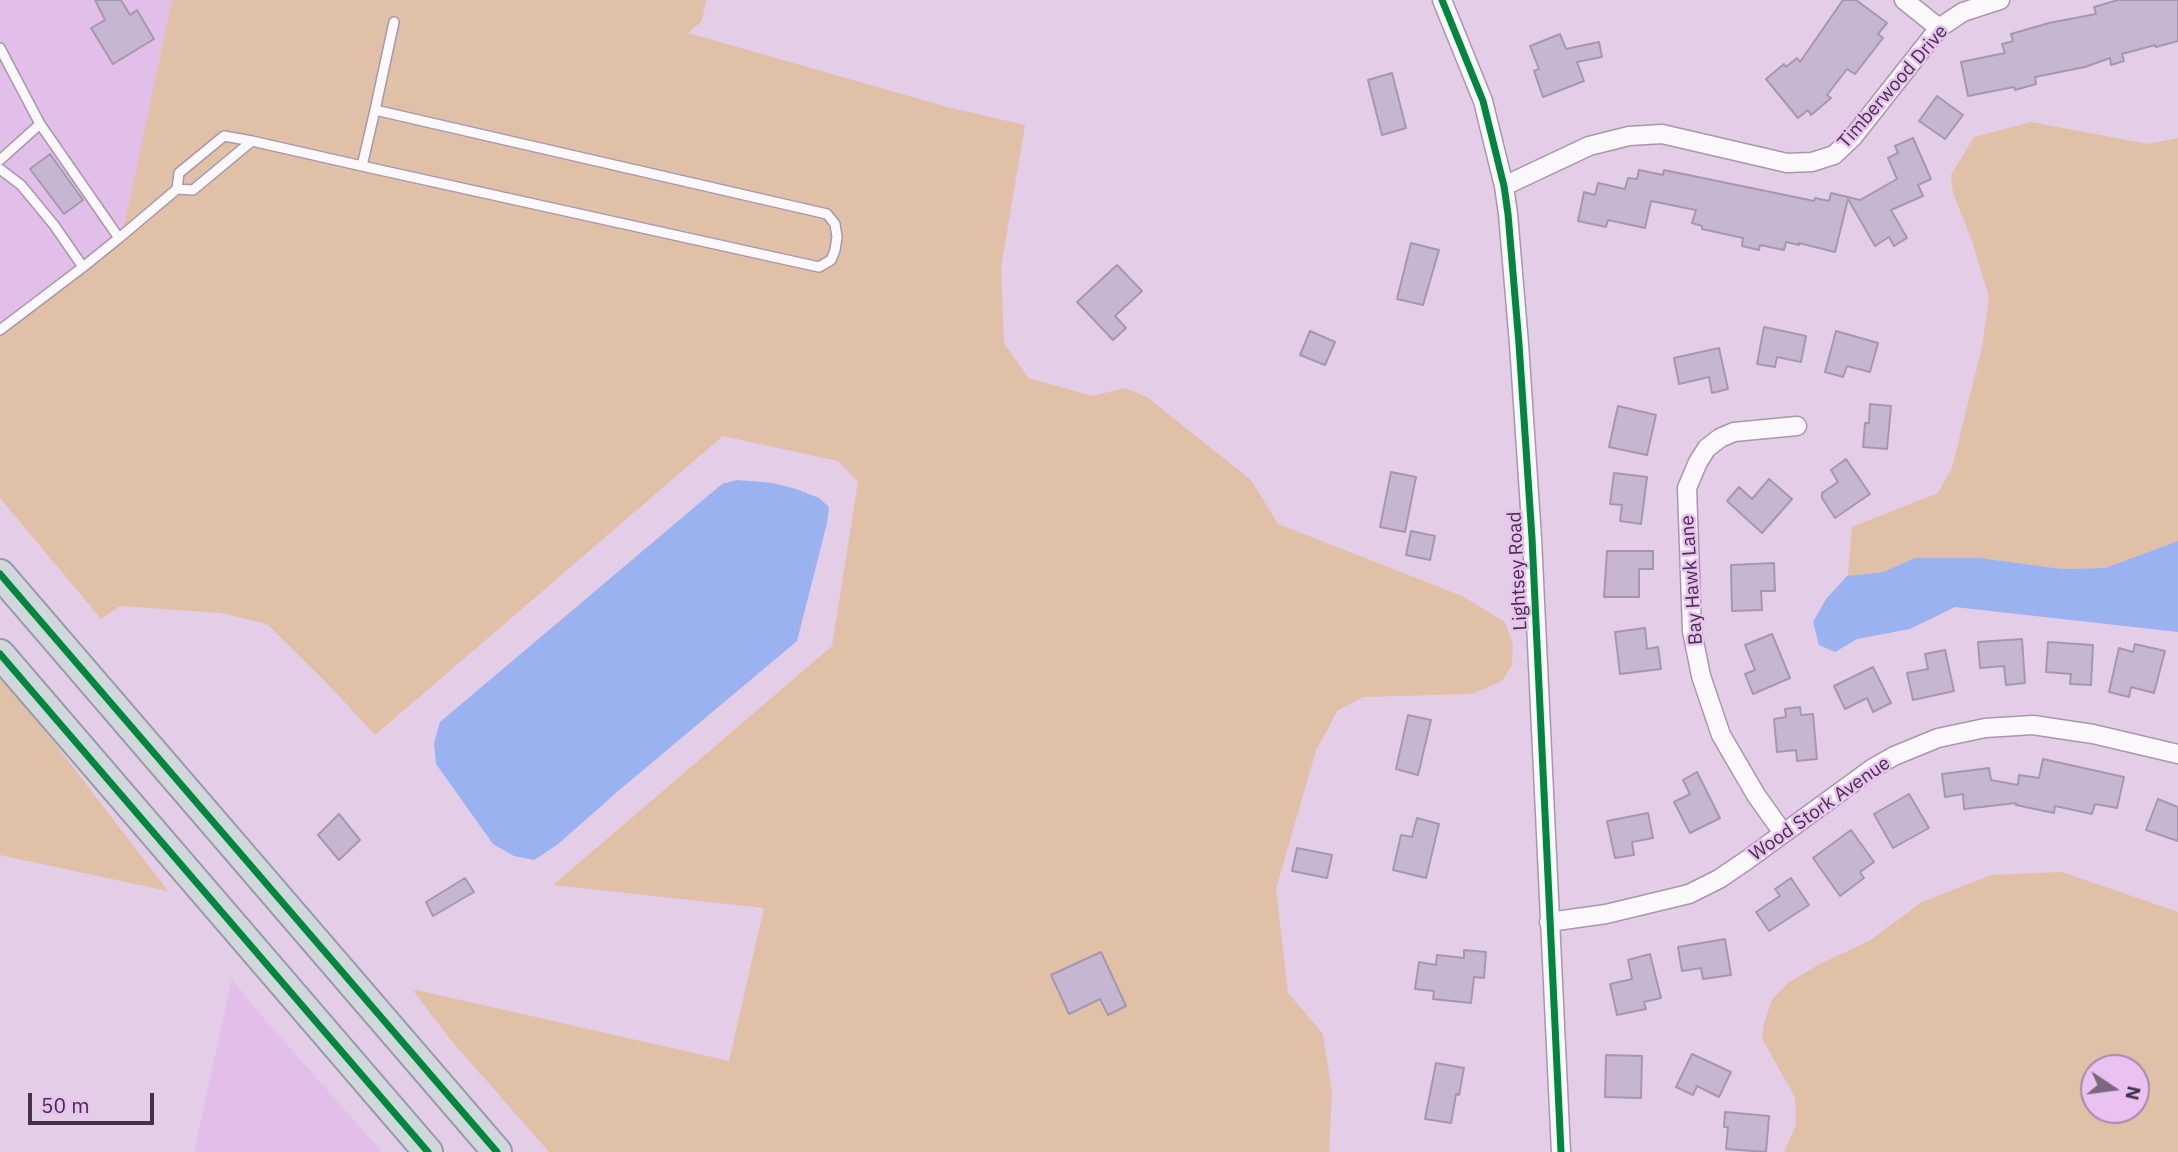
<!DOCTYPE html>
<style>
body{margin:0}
#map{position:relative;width:2178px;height:1152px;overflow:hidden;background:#e3cde7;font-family:"IBM Plex Sans",sans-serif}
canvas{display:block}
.north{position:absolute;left:2080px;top:1054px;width:70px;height:70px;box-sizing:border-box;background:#eac2f2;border:2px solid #a788ad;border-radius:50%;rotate:103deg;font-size:19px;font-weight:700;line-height:28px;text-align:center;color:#423245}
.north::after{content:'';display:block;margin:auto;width:24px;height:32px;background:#7a687e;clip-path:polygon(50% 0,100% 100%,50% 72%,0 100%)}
.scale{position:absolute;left:28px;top:1093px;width:126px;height:32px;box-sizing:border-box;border:4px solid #423245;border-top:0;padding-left:9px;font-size:21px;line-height:24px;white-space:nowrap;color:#423245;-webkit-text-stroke:5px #eac2f2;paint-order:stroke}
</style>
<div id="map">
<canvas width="2178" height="1152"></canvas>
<div class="north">N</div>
<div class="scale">50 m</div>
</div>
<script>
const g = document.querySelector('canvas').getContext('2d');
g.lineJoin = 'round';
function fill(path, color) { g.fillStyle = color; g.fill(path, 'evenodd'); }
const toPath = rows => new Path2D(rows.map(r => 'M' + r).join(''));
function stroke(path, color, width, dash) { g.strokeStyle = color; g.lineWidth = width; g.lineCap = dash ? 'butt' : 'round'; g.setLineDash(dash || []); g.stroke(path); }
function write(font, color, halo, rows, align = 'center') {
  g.font = font + ' "IBM Plex Sans",sans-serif'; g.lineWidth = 5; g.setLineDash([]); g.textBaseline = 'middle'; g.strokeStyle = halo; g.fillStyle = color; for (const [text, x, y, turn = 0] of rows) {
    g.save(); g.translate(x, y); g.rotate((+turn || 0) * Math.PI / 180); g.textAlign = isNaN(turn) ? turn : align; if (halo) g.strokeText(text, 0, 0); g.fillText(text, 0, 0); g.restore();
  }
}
fill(toPath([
 [0,0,172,0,122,235,0,332],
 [232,978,252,1005,382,1152,194,1152]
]), '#e2bfe9');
fill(toPath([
 [172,0,706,0,702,21,688,33,947,107,1025,125,1001,267,1004,343,1028,378,1093,396,1124,388,1147,397,1251,480,1278,524,1462,596,1505,622,1513,644,1512,665,1502,681,1472,694,1363,697,1338,710,1316,750,1276,889,1288,993,1323,1034,1332,1093,1329,1152,549,1152,450,1039,412,989,729,1061,764,908,553,885,832,646,858,482,838,461,723,436,375,735,325,681,267,624,221,613,120,606,101,619,0,498,0,332,122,235],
 [2031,122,2148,144,2178,138,2178,541,2105,568,2062,569,1980,558,1915,558,1883,572,1848,576,1852,527,1938,493,1952,468,1982,347,1989,297,1972,241,1953,193,1951,175,1974,137],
 [0,673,10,685,168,891,0,855],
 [2062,872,2178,912,2178,1152,1784,1152,1796,1125,1795,1097,1762,1039,1764,1023,1772,1000,1788,983,1818,965,1869,941,1922,902,1991,875],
 [2094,1068,2136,1068,2136,1110,2094,1110]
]), '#e0c0a6');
fill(toPath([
 [737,480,773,483,796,489,819,498,829,507,827,523,797,641,617,792,557,845,534,860,514,856,493,844,436,764,434,743,440,722,722,484],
 [2178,541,2178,632,1955,607,1910,629,1857,639,1835,652,1819,645,1813,622,1826,599,1847,576,1883,572,1915,558,1980,558,2062,569,2105,568]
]), '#9ab2ef');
const building = toPath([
 [95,0,121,0,130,15,137,10,154,39,113,64,91,28,105,20,95,0],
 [1843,0,1856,0,1887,23,1878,34,1883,38,1855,74,1847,69,1827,95,1831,98,1811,115,1808,110,1798,118,1766,79,1784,64,1786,67,1797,58,1800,62,1843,0],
 [2118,0,2178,0,2178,41,2156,47,2155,45,2122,54,2124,61,2111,65,2110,58,2085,67,2035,77,2036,84,2015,90,2014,87,1968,96,1961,62,2005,53,2002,44,2013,41,2011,34,2049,23,2096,14,2094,7,2118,0],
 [1560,34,1566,49,1599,42,1602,57,1577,62,1584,81,1543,97,1534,71,1539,69,1530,46,1560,34],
 [1392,73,1406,128,1382,135,1368,80,1392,73],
 [1937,96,1963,115,1945,139,1919,121,1937,96],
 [1913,138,1931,179,1918,185,1923,196,1891,210,1907,238,1894,246,1889,237,1875,246,1848,199,1835,252,1799,243,1799,245,1786,242,1784,250,1760,245,1759,250,1742,246,1743,238,1702,229,1702,226,1692,223,1696,210,1651,201,1645,228,1608,220,1606,227,1578,221,1584,192,1595,195,1598,183,1625,189,1628,178,1637,179,1639,170,1663,175,1664,170,1814,201,1815,198,1829,201,1831,193,1860,200,1897,179,1888,158,1898,153,1895,146,1913,138],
 [50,154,83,200,64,214,30,169,50,154],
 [1411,243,1439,250,1423,305,1397,299,1411,243],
 [1117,265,1142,291,1115,316,1126,328,1113,340,1077,302,1117,265],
 [1764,327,1806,336,1801,362,1777,357,1775,367,1757,364,1764,327],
 [1310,331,1335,342,1325,365,1300,355,1310,331],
 [1836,331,1878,343,1870,372,1847,366,1843,377,1825,372,1836,331],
 [1719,348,1728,389,1712,393,1709,377,1679,384,1674,358,1719,348],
 [1870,404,1891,406,1887,449,1863,447,1865,423,1869,423,1870,404],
 [1618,406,1656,415,1647,455,1609,447,1618,406],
 [1846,459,1870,494,1835,518,1822,498,1822,493,1838,482,1831,470,1846,459],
 [1391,472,1416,477,1405,532,1380,527,1391,472],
 [1614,473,1647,477,1641,524,1620,521,1622,505,1610,504,1614,473],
 [1769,479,1792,499,1762,533,1727,501,1739,487,1752,499,1769,479],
 [1411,531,1435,536,1430,560,1406,555,1411,531],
 [1607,551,1653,551,1653,569,1639,569,1639,597,1604,597,1607,551],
 [1774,563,1775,591,1761,591,1762,610,1732,611,1731,565,1774,563],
 [1645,628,1647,649,1658,647,1661,669,1620,674,1615,632,1645,628],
 [1772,634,1790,678,1753,694,1745,674,1755,670,1745,645,1772,634],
 [2022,639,2025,683,2006,685,2004,666,1980,668,1978,642,2022,639],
 [2048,642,2093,645,2091,685,2070,684,2071,674,2046,672,2048,642],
 [2135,644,2165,651,2154,693,2131,687,2129,697,2109,692,2119,648,2133,652,2135,644],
 [1945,650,1954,691,1913,700,1907,673,1928,669,1925,654,1945,650],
 [1873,667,1891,703,1873,712,1867,698,1845,709,1834,686,1873,667],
 [1800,707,1801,715,1813,714,1817,759,1797,761,1796,750,1777,752,1774,719,1786,717,1785,709,1800,707],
 [1408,715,1431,720,1418,775,1396,769,1408,715],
 [2043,759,2124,777,2117,808,2095,804,2092,814,2055,806,2054,813,2016,805,2016,803,1964,809,1963,794,1945,797,1942,774,1989,768,1991,780,2018,785,2019,775,2039,778,2043,759],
 [1697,772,1720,818,1690,833,1674,802,1690,794,1683,780,1697,772],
 [1909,794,1929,828,1893,848,1874,814,1909,794],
 [2158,799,2178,807,2178,841,2146,830,2158,799],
 [1648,813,1653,838,1632,842,1634,855,1615,858,1607,821,1648,813],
 [339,814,360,840,339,860,318,835,339,814],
 [1417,818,1439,824,1426,878,1393,870,1401,835,1412,837,1417,818],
 [1851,830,1874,862,1860,872,1864,878,1840,896,1813,858,1851,830],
 [1297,848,1332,855,1327,878,1292,871,1297,848],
 [465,878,474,892,433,916,426,902,465,878],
 [1791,878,1809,905,1769,931,1756,912,1780,896,1775,889,1791,878],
 [1725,939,1731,975,1703,979,1701,968,1682,971,1678,947,1725,939],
 [1464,950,1486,952,1484,978,1474,977,1471,1003,1433,999,1434,991,1415,989,1419,962,1436,965,1437,955,1464,958,1464,950],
 [1101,952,1126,1006,1108,1015,1100,999,1069,1014,1051,975,1101,952],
 [1650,954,1661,998,1644,1002,1646,1009,1617,1015,1610,984,1632,979,1628,960,1650,954],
 [1692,1054,1731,1072,1719,1097,1697,1086,1693,1095,1676,1087,1692,1054],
 [1606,1055,1642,1056,1641,1098,1605,1097,1606,1055],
 [1436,1063,1464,1068,1459,1095,1456,1094,1451,1123,1425,1119,1436,1063],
 [1725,1112,1769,1116,1766,1152,1726,1149,1728,1127,1724,1127,1725,1112]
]);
fill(building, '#c6b6d2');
stroke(building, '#a598ad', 2);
const service = toPath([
 [0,48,40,124,119,238,83,267],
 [375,110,394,22],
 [0,160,40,124],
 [0,169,21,185,54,225,83,267,0,330],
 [177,189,193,190,252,141],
 [119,238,177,189,179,173,224,136,252,141,362,166,819,267,831,260,835,250,837,237,835,224,827,214,375,110,362,166]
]);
const minor = toPath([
 [1442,0,1483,101,1504,186,1508,214,1519,344,1532,538,1561,1152],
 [1904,0,1939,28],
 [1504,186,1589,146,1629,136,1662,134,1787,163,1812,162,1834,155,1853,137,1939,28,1963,12,2000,0],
 [1783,833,1756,795,1721,735,1701,676,1692,631,1687,488,1698,462,1707,448,1720,438,1734,432,1797,426],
 [1549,922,1606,914,1689,894,1719,879,1747,860,1873,768,1894,756,1938,738,1985,728,2033,725,2093,734,2178,754]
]);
const trunk = toPath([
 [0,574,497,1152],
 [0,654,428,1152]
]);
stroke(service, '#a897ab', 12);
stroke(minor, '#a897ab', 21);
stroke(trunk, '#9799a7', 32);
stroke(service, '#fbf8fb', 9);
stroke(minor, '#fbf8fb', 18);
stroke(trunk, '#d0d8dc', 28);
stroke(toPath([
 [1442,0,1483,101,1504,186,1508,214,1519,344,1532,538,1561,1152],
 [0,574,497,1152],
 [0,654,428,1152]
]), '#00873e', 7);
write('19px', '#423245', '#eac2f2', [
 ["Timberwood Drive",1893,87,-49],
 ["Lightsey Road",1518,571,-93],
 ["Bay Hawk Lane",1692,580,-94],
 ["Wood Stork Avenue",1820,809,-35]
]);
</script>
